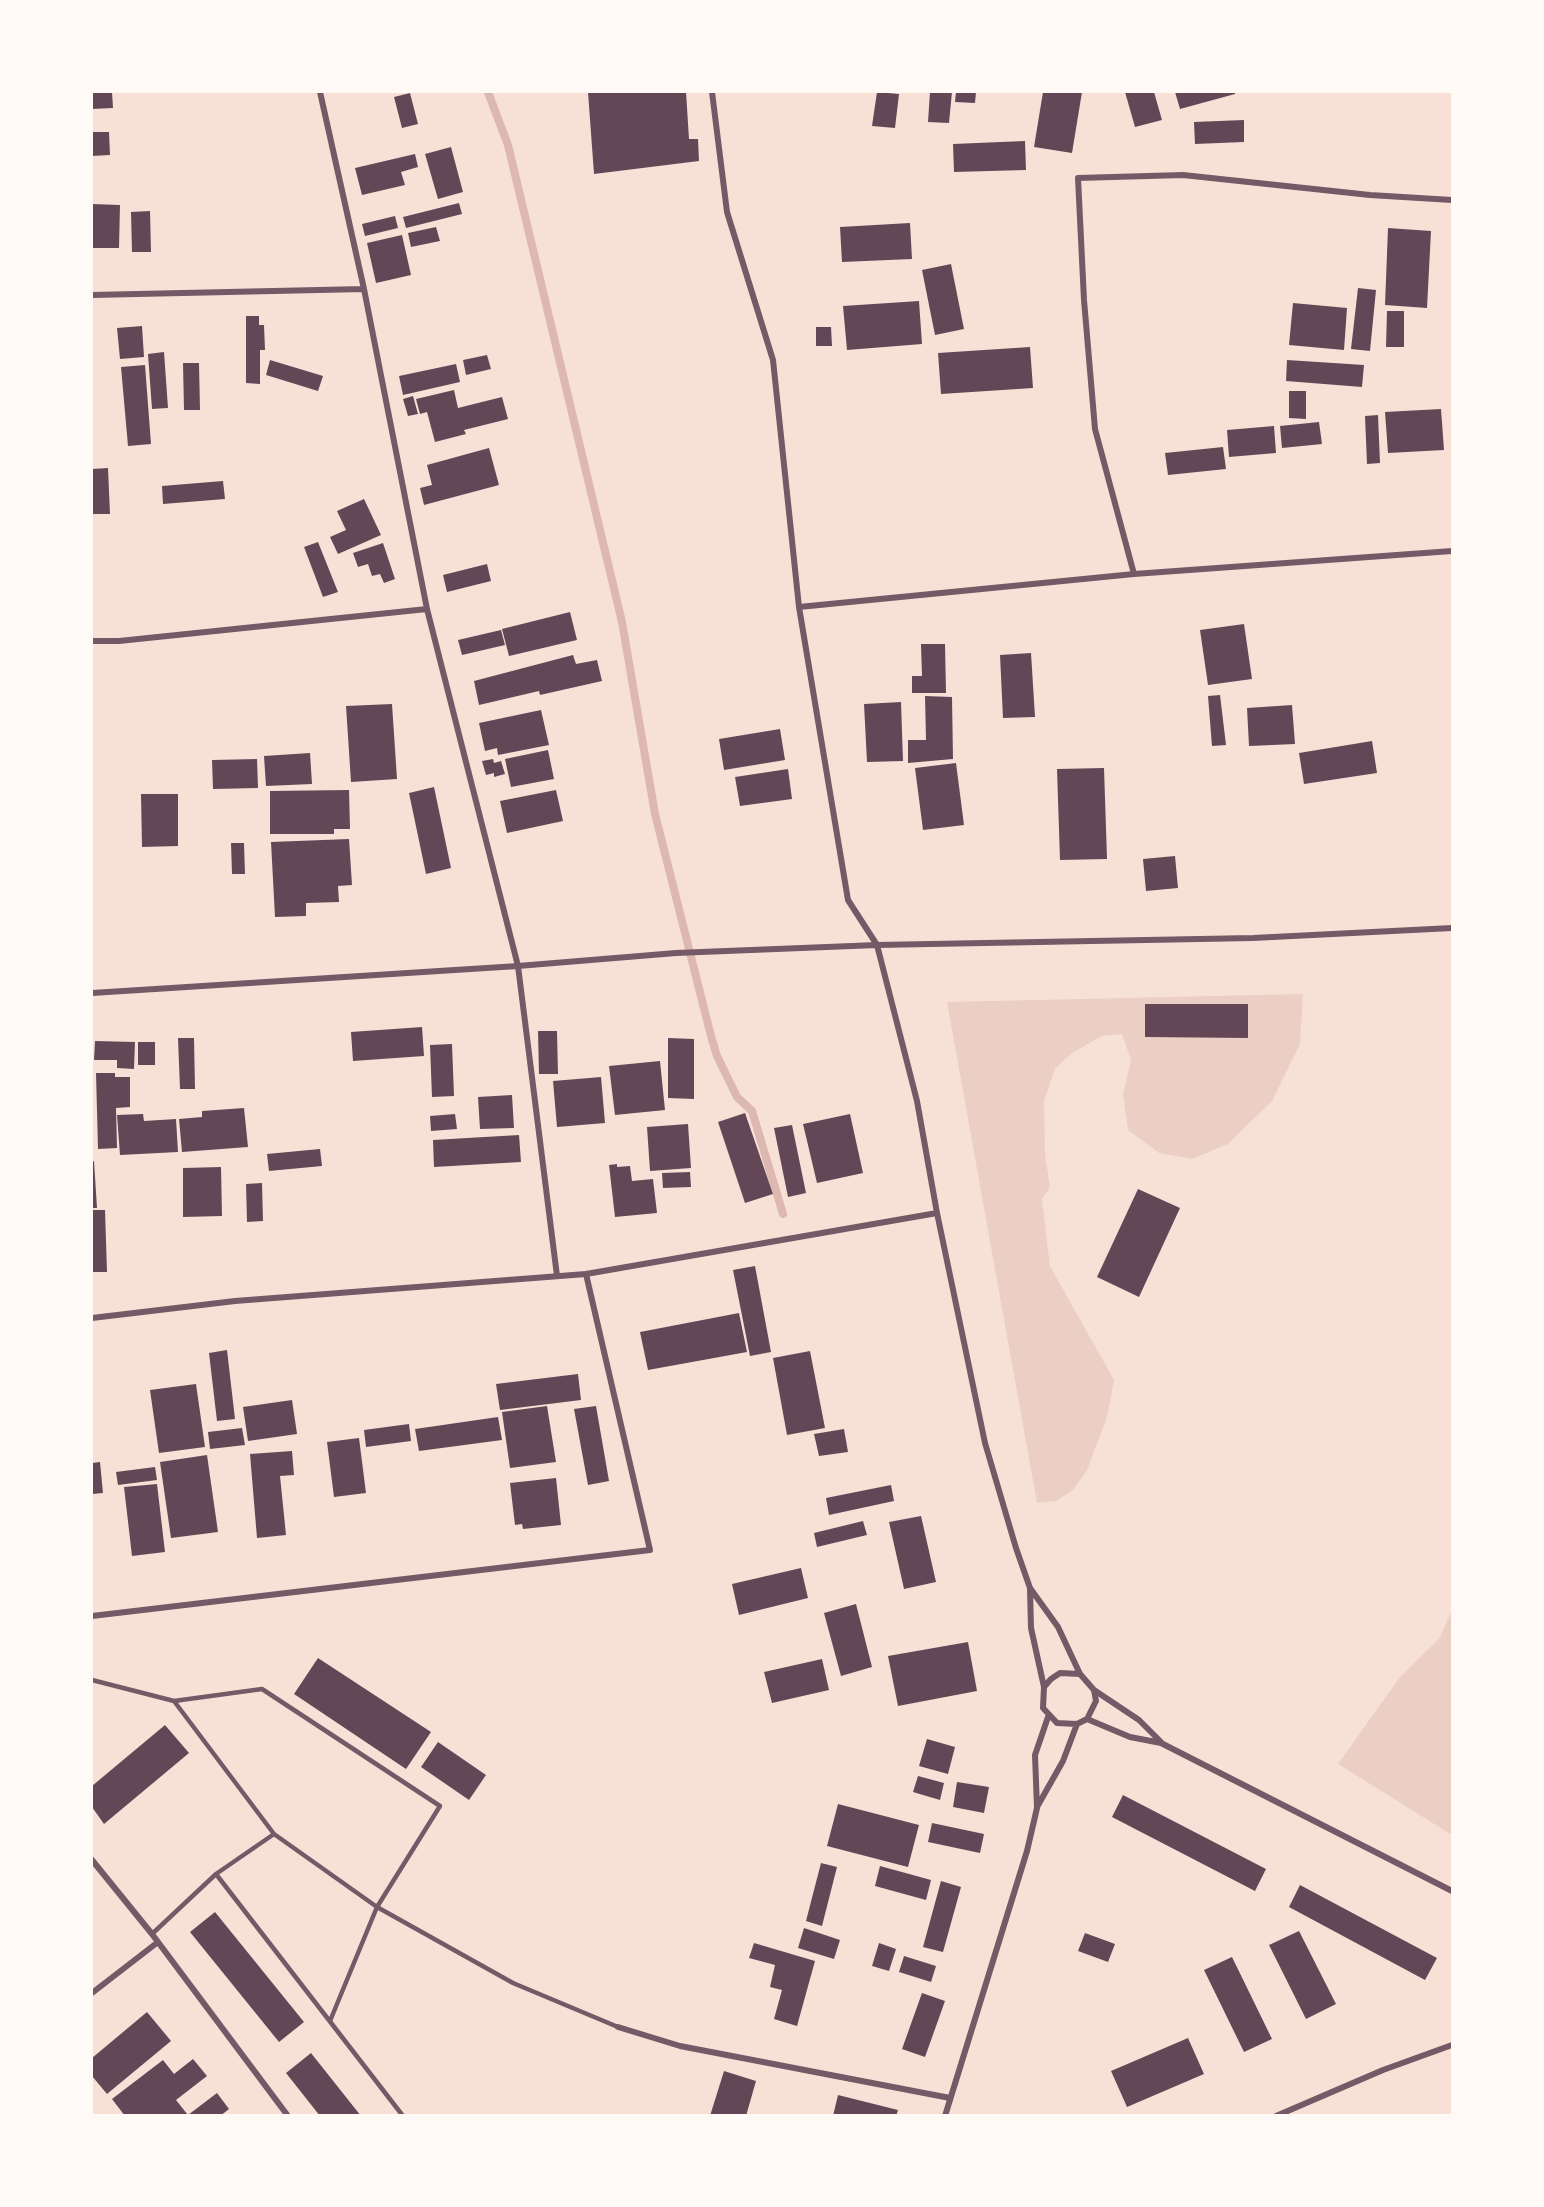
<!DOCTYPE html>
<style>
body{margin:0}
#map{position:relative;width:1544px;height:2207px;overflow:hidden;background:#f7e1d7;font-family:Inter,sans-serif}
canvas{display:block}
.frame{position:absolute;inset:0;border:93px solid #fffaf5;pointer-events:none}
</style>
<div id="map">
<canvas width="1544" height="2207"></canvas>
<div class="frame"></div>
</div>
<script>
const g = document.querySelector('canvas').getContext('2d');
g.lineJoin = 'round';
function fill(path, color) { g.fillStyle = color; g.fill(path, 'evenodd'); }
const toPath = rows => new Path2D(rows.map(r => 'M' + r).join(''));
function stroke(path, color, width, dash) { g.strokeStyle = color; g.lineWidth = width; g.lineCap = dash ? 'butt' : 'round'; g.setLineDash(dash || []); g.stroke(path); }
fill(toPath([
 [1303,994,1300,1044,1272,1101,1228,1144,1192,1159,1159,1153,1128,1130,1123,1094,1131,1060,1122,1034,1102,1036,1072,1053,1055,1069,1044,1101,1045,1154,1050,1187,1042,1199,1050,1266,1114,1380,1107,1417,1087,1470,1073,1490,1056,1501,1037,1503,947,1002],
 [1452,1610,1452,1835,1338,1764,1400,1677,1439,1639]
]), '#ebcfc5');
stroke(toPath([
 [488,92,508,145,622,622,655,814,711,1036,717,1056,737,1097,752,1111,783,1214]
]), '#dcb8b0', 8);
fill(toPath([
 [92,92,112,92,113,108,92,109],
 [588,92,686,92,689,139,698,139,699,161,594,174],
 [877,92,899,94,895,128,872,126],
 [930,92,952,92,949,123,928,122],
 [956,92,976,92,975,103,955,102],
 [1043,92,1082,92,1072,153,1034,147],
 [1125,92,1154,92,1162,120,1135,127],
 [1175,92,1235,92,1235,94,1180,109],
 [410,93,418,124,402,128,394,97],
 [1244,120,1244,142,1195,144,1194,122],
 [92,132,109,132,110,155,92,156],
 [1025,141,1026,170,954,172,953,144],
 [451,147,463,192,438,199,425,154],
 [415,154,418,167,401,172,405,185,362,195,355,168],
 [459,203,462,214,406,228,403,217],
 [92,204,120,205,119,248,92,248],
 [150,211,151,252,132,252,131,212],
 [395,216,398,228,365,236,362,224],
 [910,223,912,259,842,262,840,227],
 [436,227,440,241,411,247,408,233],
 [1388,228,1431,231,1427,308,1385,305],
 [402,235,411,275,376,283,367,243],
 [951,264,964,329,935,335,922,270],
 [1358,288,1376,290,1370,351,1351,349],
 [919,301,922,344,847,350,843,306],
 [1293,303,1347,308,1344,350,1289,345],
 [1387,311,1404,311,1404,347,1386,347],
 [246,316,259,316,259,325,264,325,265,350,260,350,260,384,246,383],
 [142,326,144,357,120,359,117,328],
 [816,327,831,327,832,346,816,346],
 [1030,347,1033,388,941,394,938,353],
 [164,352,168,408,152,409,148,354],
 [487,355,491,369,466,375,463,360],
 [270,360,323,376,318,391,266,375],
 [1287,360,1364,365,1362,387,1286,381],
 [183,363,199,363,200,410,184,410],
 [456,364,460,382,403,395,399,376],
 [145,365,151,444,128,446,121,367],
 [454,390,458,408,502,397,508,419,464,430,466,434,435,442,427,412,420,414,416,399],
 [1289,391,1306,391,1306,419,1289,418],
 [413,396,418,414,408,416,403,399],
 [1441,409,1444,450,1388,453,1385,412],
 [1378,415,1380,463,1367,464,1365,416],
 [1319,422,1322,444,1282,448,1280,426],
 [1274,426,1276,453,1229,457,1227,430],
 [1223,447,1226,469,1168,475,1165,453],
 [489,448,499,485,424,505,420,488,432,485,427,465],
 [108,468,110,514,93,514,92,469],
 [223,481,225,499,163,504,162,486],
 [364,499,381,535,338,554,330,537,346,530,337,511],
 [318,542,338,592,323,597,304,547],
 [383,543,395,579,384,583,380,574,372,576,368,564,358,567,353,553],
 [487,564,491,581,447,592,443,575],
 [570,612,577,640,509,656,502,629],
 [1244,624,1252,679,1208,685,1200,630],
 [501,630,505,645,462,655,458,640],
 [921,644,945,644,946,693,912,693,912,676,922,676],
 [1031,653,1035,717,1003,718,1000,655],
 [573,655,576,664,597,660,602,681,540,695,539,691,479,705,474,681],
 [1220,695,1226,745,1212,746,1208,696],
 [925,696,952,697,953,759,908,763,908,740,926,740],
 [901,702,903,761,867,762,864,704],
 [392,704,397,779,351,782,346,706],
 [1292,705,1295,744,1249,746,1247,708],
 [541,710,549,745,498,755,497,748,485,751,479,723],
 [780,729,785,760,724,770,719,739],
 [1372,741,1377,773,1304,784,1299,753],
 [548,750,554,779,511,787,505,759],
 [310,753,312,784,266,786,264,756],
 [257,759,258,788,213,789,212,760],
 [493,759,494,763,501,761,505,774,494,777,494,773,486,775,482,761],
 [956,763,964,825,923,830,915,768],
 [1104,768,1107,859,1060,860,1057,769],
 [788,769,792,799,740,806,735,777],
 [434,787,451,868,426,874,409,793],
 [349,790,350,829,334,829,334,834,270,834,270,791],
 [556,790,563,821,507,833,500,801],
 [141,794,178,794,178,846,142,847],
 [349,839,352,885,338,886,339,902,306,903,306,916,275,917,271,842],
 [231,843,244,843,245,874,232,874],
 [1175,856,1178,888,1146,891,1143,859],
 [1145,1004,1248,1004,1248,1038,1145,1037],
 [422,1027,424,1056,353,1061,351,1032],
 [538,1031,557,1031,558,1074,539,1074],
 [178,1038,194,1038,195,1089,180,1089],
 [668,1038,694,1039,694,1099,668,1098],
 [95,1041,135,1042,134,1069,117,1068,117,1060,94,1060],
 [138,1042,155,1042,155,1065,138,1065],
 [452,1044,454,1096,432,1097,430,1045],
 [660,1061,665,1110,615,1115,609,1066],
 [96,1073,115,1073,115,1077,130,1077,130,1107,116,1108,117,1148,98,1149],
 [601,1077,605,1123,557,1127,553,1081],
 [512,1095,514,1128,480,1129,478,1097],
 [244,1108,248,1147,182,1152,179,1119,202,1117,202,1111],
 [745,1113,773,1194,745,1203,718,1122],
 [143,1114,144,1121,176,1119,178,1152,120,1155,117,1115],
 [455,1114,457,1129,431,1131,430,1116],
 [850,1114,863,1173,817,1183,803,1124],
 [688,1124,691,1168,650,1171,647,1127],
 [792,1125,806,1193,788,1197,774,1128],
 [519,1135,521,1162,434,1167,433,1140],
 [320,1149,322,1166,269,1171,267,1154],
 [94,1161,97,1208,92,1208,92,1162],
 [617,1164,617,1167,630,1166,632,1181,653,1179,657,1213,615,1217,609,1165],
 [221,1167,222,1216,183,1217,183,1168],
 [690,1172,691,1187,663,1188,662,1173],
 [262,1183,263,1221,247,1222,246,1184],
 [1138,1189,1180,1208,1139,1297,1097,1277],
 [92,1210,105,1210,107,1272,92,1272],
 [755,1266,771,1352,750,1356,733,1270],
 [739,1313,747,1352,648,1370,640,1332],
 [227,1350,235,1419,217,1421,209,1353],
 [810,1351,825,1428,787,1435,773,1358],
 [578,1374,581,1400,500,1410,496,1384],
 [196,1384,205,1447,159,1453,150,1390],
 [292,1400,297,1434,248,1441,243,1407],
 [547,1406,556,1462,510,1468,502,1412],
 [596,1406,609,1481,588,1485,574,1409],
 [498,1417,502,1440,419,1451,415,1429],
 [409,1424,411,1441,366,1447,364,1430],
 [242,1428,245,1445,210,1449,208,1432],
 [844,1429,848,1452,819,1456,814,1434],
 [359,1438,366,1493,334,1497,327,1442],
 [292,1451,294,1475,280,1476,286,1535,257,1538,250,1454],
 [207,1455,218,1532,171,1538,160,1462],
 [100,1462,103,1493,92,1494,92,1463],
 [155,1467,157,1480,118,1485,116,1472],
 [556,1478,561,1525,523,1529,522,1524,515,1525,510,1483],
 [157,1484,165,1552,132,1556,124,1487],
 [891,1485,894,1501,829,1515,826,1498],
 [921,1516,936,1582,904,1589,889,1522],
 [863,1521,867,1535,817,1547,814,1533],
 [801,1568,808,1598,739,1615,732,1584],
 [856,1604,872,1667,841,1676,824,1613],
 [968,1642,977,1691,898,1706,888,1656],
 [318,1658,431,1732,406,1769,294,1694],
 [822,1659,829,1690,772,1703,764,1672],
 [165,1725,189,1753,104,1824,92,1807,92,1786],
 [927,1739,955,1747,948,1774,919,1766],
 [438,1742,486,1775,469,1800,421,1767],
 [918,1776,944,1783,940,1800,913,1792],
 [957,1782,989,1787,984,1813,953,1807],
 [1123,1795,1266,1869,1255,1891,1112,1817],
 [838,1804,919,1825,908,1867,827,1846],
 [932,1823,984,1834,980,1853,928,1842],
 [821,1863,837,1867,822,1926,806,1921],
 [880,1866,931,1880,926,1900,875,1886],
 [941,1881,961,1887,943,1952,923,1947],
 [1300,1885,1437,1958,1425,1980,1289,1907],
 [215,1912,304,2022,279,2042,190,1932],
 [804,1928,840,1940,834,1959,798,1948],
 [1299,1931,1336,2004,1306,2019,1269,1945],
 [1085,1933,1115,1944,1108,1962,1078,1951],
 [754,1943,815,1961,797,2026,774,2019,782,1990,770,1987,775,1965,749,1958],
 [879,1943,896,1949,889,1971,872,1966],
 [904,1956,936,1966,931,1982,899,1972],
 [1232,1957,1272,2039,1244,2052,1204,1970],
 [922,1993,945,2001,925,2057,902,2049],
 [147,2012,171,2041,107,2094,92,2076,92,2058],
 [1188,2038,1204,2074,1127,2107,1111,2071],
 [311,2053,361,2116,320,2116,286,2073],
 [193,2059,207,2076,176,2100,188,2115,217,2093,229,2109,220,2116,125,2116,112,2099,163,2060,174,2074],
 [724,2071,756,2081,746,2116,710,2116],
 [838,2095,898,2110,896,2116,833,2116]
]), '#644757');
stroke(toPath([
 [92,1680,174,1701,262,1689,440,1806,377,1907,330,2021],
 [174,1701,274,1834,377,1907,513,1983,618,2027],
 [216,1874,403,2116],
 [152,1934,216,1874,274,1834]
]), '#755966', 4.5);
stroke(toPath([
 [320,92,364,289],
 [712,92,727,212,773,360,799,607,848,900,877,945,917,1101,937,1213,985,1443,1016,1548,1030,1588,1058,1627,1080,1674,1094,1690,1096,1701,1087,1719,1077,1724,1057,1723,1043,1708,1044,1687,1051,1679,1060,1673,1080,1674],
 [1452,200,1370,195,1183,175,1078,178,1084,300,1095,429,1134,574,1452,551],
 [92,295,364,289,427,609,518,966,557,1276],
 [799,607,1134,574],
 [92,641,119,641,427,609],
 [92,993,518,966,676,953,877,945,1253,938,1452,928],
 [92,1318,235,1301,586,1274,937,1213],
 [1030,1589,1031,1628,1044,1687],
 [92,1616,650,1550,586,1274],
 [1094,1690,1139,1720,1161,1742],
 [1087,1719,1130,1737,1161,1743,1452,1891],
 [1037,1807,1063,1761,1077,1724],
 [92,1860,152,1934,288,2116],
 [92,1993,158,1942],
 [618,2027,680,2046,950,2098],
 [945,2116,1027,1851,1037,1808,1035,1755,1048,1717],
 [1276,2116,1383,2070,1452,2045]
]), '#755966', 6);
</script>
